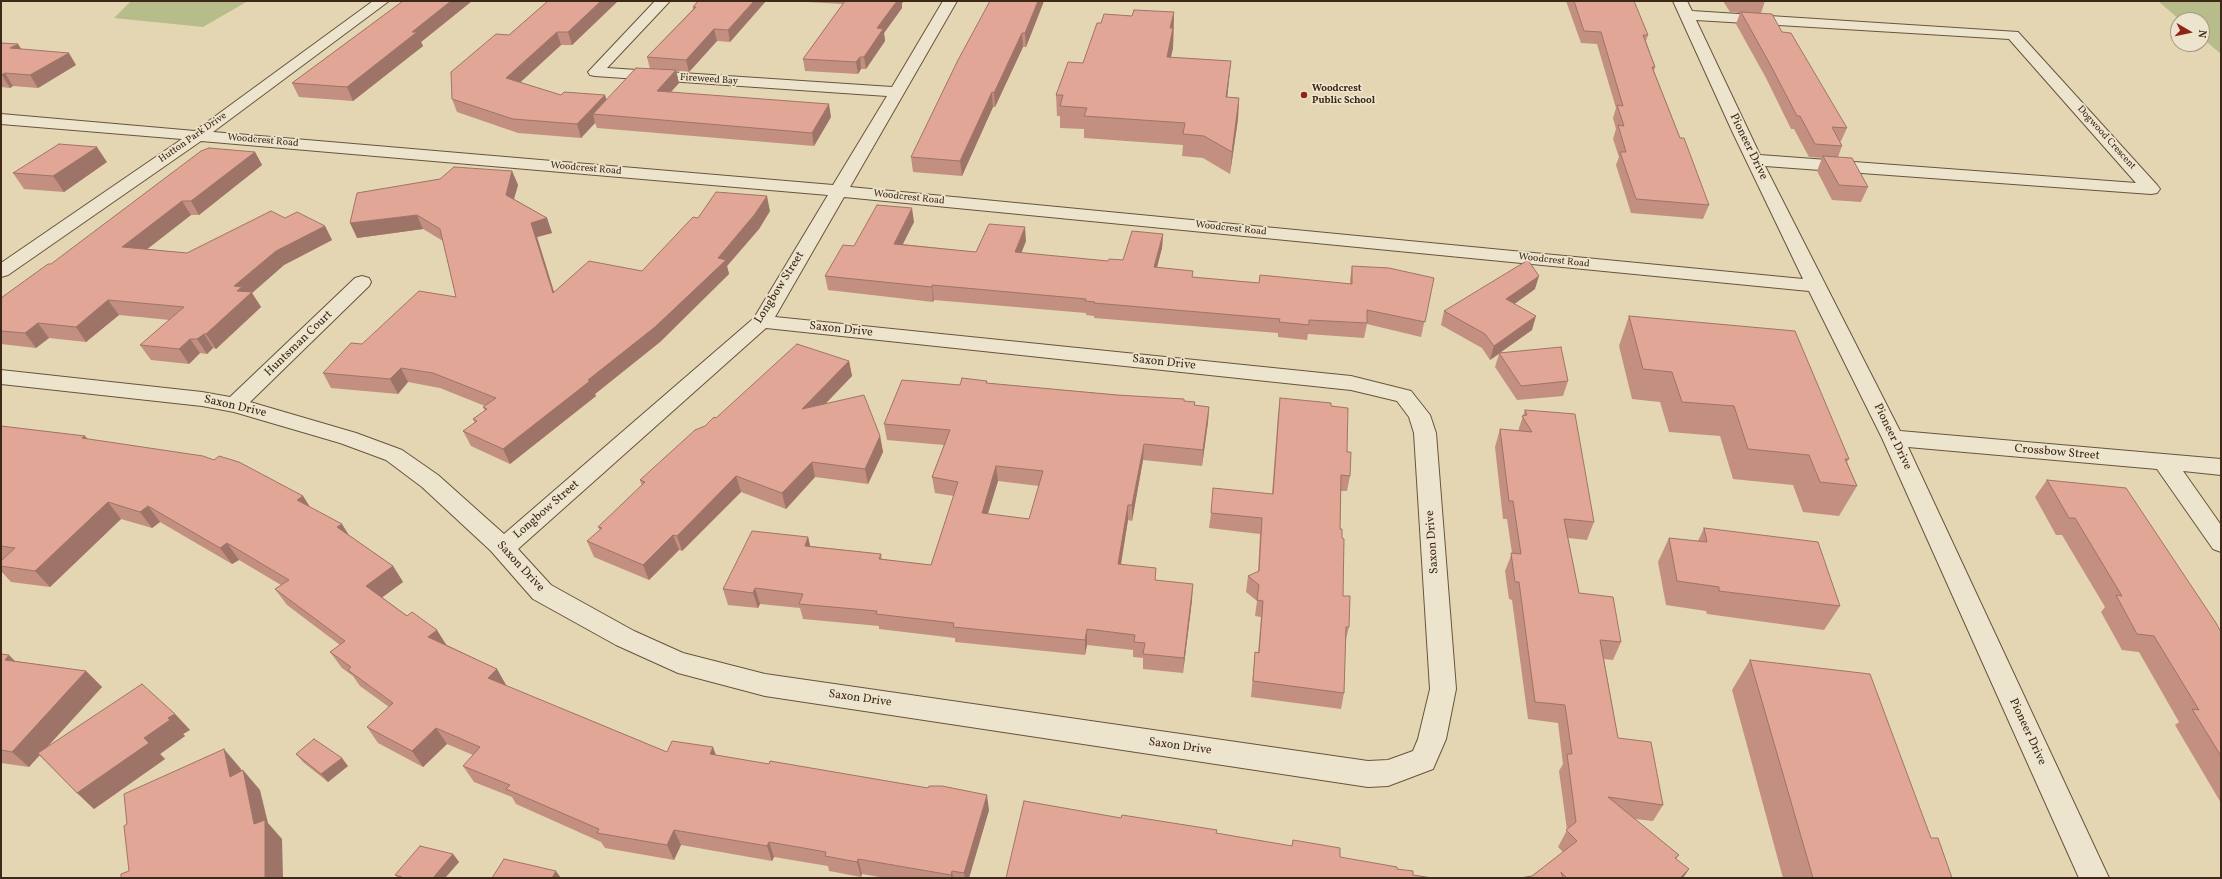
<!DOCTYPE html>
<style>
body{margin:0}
#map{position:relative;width:2222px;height:879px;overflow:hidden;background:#e4d6b2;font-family:Vollkorn,serif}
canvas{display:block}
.frame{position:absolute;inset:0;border:2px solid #3e2817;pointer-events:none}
.north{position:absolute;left:2170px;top:12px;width:40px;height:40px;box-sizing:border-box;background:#ede4cd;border:1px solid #a79984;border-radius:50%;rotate:99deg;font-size:11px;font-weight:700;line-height:16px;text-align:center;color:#3e2817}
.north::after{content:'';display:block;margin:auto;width:14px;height:18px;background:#8f2418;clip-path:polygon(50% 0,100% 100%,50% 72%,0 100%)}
</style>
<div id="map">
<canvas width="2222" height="879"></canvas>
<div class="frame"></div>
<div class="north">N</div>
</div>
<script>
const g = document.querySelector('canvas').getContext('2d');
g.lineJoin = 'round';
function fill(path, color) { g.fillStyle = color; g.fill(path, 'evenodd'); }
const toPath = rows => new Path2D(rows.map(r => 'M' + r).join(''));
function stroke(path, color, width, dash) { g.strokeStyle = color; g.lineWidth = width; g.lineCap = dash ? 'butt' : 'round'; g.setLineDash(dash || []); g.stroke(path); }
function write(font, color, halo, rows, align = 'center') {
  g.font = font + ' Vollkorn,serif'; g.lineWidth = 3.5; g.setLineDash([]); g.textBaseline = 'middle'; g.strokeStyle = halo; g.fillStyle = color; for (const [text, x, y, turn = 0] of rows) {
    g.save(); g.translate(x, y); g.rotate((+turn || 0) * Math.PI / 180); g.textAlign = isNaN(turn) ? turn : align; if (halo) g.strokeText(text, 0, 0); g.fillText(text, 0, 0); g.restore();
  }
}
fill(toPath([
 [131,1,248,1,203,27,114,18],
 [2158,1,2221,1,2221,54,2202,38,2202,20,2180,20]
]), '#b7bd8a');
const minor = toPath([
 [373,1,389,1,213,132,833,185,887,96,595,76,590,75,588,72,655,1,670,1,607,68,892,87,943,1,957,1,850,187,1803,279,1732,131,1673,1,1687,1,1692,11,2018,32,2157,185,2160,189,2157,193,2151,194,1765,166,1900,431,2221,459,2221,475,2183,471,2221,525,2221,552,2213,549,2157,469,1908,447,2109,878,2079,878,1882,438,1809,291,844,197,775,317,1351,376,1411,391,1430,415,1436,433,1456,689,1446,739,1433,769,1388,786,1368,787,765,696,678,673,616,645,533,599,491,551,422,487,386,460,340,443,234,412,202,406,1,384,1,370,202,392,230,397,355,278,362,276,369,278,371,282,369,286,250,402,356,433,402,450,438,475,504,534,754,318,828,195,201,141,8,275,1,277,1,263,182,139,1,124,1,114,195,131,373,1],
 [1696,20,2009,39,2136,183,1760,155,1696,20],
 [766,328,1351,390,1397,401,1409,417,1414,433,1430,689,1418,739,1413,751,1388,760,1368,761,765,674,683,653,634,631,551,585,518,549,766,328]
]);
stroke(minor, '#68543e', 2);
fill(minor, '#ede4cd');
fill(toPath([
 [403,1,472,1,421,42,423,46,353,101,299,97,292,83],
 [548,1,618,1,572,45,561,45,520,82,561,95,605,95,606,100,650,69,647,57,693,9,693,7,698,1,766,1,730,42,717,41,689,72,676,71,679,83,671,92,831,117,814,146,597,128,595,123,581,138,518,133,457,112,452,99,509,35],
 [788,1,904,1,902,3,902,8,884,33,885,41,866,69,861,69,858,74,805,71,803,59,843,4],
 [1044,1,1026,47,1023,47,995,107,993,107,962,176,913,172,911,157],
 [1566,1,1634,1,1648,35,1646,41,1655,67,1654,71,1680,138,1709,205,1703,219,1631,213,1616,165,1619,157,1613,139,1616,129,1613,118,1616,108,1597,44,1581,43],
 [1723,1,1765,1,1761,13,1782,32,1847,128,1841,141,1840,141,1842,146,1838,157,1868,187,1861,202,1832,200,1817,171,1822,158,1809,157,1794,129,1791,129,1766,78,1736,24,1740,13,1730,12],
 [1174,12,1173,48,1171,57,1231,61,1227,97,1239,98,1238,119,1230,174,1203,158,1182,156,1183,145,1084,138,1084,129,1060,128,1060,116,1057,116,1056,95,1083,63,1101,23,1132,16],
 [1,43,22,49,76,65,38,88,13,86,10,88,1,87],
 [255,152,262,165,199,215,191,215,147,249,187,253,285,218,325,226,332,240,284,265,252,293,261,307,216,349,213,348,207,354,200,353,189,364,151,360,140,345,170,320,119,315,86,342,49,338,36,348,1,344,1,298,51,264],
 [107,162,64,192,24,189,13,173],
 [512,171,518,185,514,199,547,218,552,233,537,237,554,292,642,271,698,218,770,211,759,229,727,266,729,274,660,342,595,394,596,396,510,464,471,446,463,431,475,423,473,419,485,411,483,407,485,406,440,388,408,382,398,394,331,388,323,373,362,344,456,297,443,241,423,229,357,238],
 [914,222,902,244,976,252,1026,241,1021,253,1108,261,1123,260,1163,234,1162,248,1157,268,1193,277,1259,283,1350,284,1350,280,1352,266,1434,278,1421,337,1367,324,1364,338,1308,334,1307,340,1278,337,1278,333,1094,318,1094,316,1086,315,1086,313,934,300,933,302,828,290,825,276,854,246],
 [1535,289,1514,304,1532,330,1499,353,1568,381,1563,396,1517,400,1495,367,1499,354,1490,360,1482,348,1441,325,1444,311],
 [1629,316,1849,459,1847,462,1857,486,1839,516,1803,512,1793,485,1733,479,1720,436,1669,432,1660,402,1632,399,1619,346],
 [849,361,852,376,825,404,880,436,883,452,868,484,815,477,786,509,741,492,682,551,679,550,649,580,594,557,587,541,600,530,598,527,642,486,640,480,705,426,716,418],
 [987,381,987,383,1184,401,1195,405,1209,407,1208,422,1202,466,1143,460,1132,521,1128,520,1121,565,1156,580,1192,600,1183,673,1143,669,1143,658,1133,657,1133,650,1087,645,1085,655,955,642,955,638,879,629,879,626,803,619,800,608,760,604,758,608,728,605,723,589,808,537,810,546,881,554,882,559,931,565,954,496,935,493,932,477,944,445,887,440,884,424,960,385],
 [998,481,1039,486,1029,519,988,514],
 [1280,398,1331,406,1347,452,1350,476,1347,491,1341,491,1340,529,1342,538,1343,596,1349,627,1345,643,1344,693,1341,709,1251,697,1255,652,1258,653,1261,617,1255,616,1257,601,1246,592,1248,576,1258,572,1260,534,1209,528,1211,513,1272,494,1278,414],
 [1525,410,1594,522,1587,540,1568,538,1579,593,1621,642,1613,660,1604,659,1618,738,1663,805,1653,821,1635,819,1679,855,1676,859,1689,869,1683,878,1520,878,1532,876,1563,852,1558,847,1567,830,1559,771,1563,764,1558,723,1528,719,1512,600,1509,599,1505,571,1512,553,1507,519,1503,519,1495,447,1500,429,1518,431],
 [1,426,85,436,88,439,303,496,310,507,349,535,393,566,403,582,382,597,447,645,497,669,506,685,506,686,667,752,716,755,989,810,969,878,885,878,862,874,861,877,829,871,828,866,774,857,772,861,681,845,674,860,605,848,601,842,516,804,512,797,474,782,463,766,473,755,447,744,423,767,378,743,367,727,389,707,360,686,353,676,342,668,330,652,340,645,287,605,275,589,281,585,239,560,232,564,160,522,152,528,121,519,50,587,11,582,1,571,1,561,2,560,1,560],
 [2047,480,2221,632,2221,803,2175,725,2179,722,2139,652,2122,650,2101,612,2105,607,2062,535,2056,535,2035,497],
 [1704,528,1840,606,1824,630,1707,614,1706,611,1666,605,1658,562,1669,538,1698,541],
 [1,654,15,661,86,671,102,687,46,748,175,714,190,730,183,734,185,736,160,754,165,759,94,809,39,755,29,767,1,763],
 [1750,660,1931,838,1952,878,1783,878,1732,690],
 [296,754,348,766,328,782,303,762],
 [453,854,459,862,445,878,398,878,395,875]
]), '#c28f80');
fill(toPath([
 [451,1,472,1,421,42,423,46,353,101,347,87,412,32],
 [601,1,618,1,572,45,568,32],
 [754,1,766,1,730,42,728,30],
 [897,1,904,1,902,3,902,8,884,33,885,41,866,69,864,57,877,28],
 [1038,1,1044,1,1026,47,1025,33],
 [1174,12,1173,48,1166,77,1167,57,1170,28],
 [714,29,717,41,689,72,686,60],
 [557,32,561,45,511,91,506,78],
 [1022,33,1023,47,995,107,994,93],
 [18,44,26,56,10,48],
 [69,53,76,65,38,88,30,75],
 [860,57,861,69,858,74,856,62],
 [1231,61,1229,81,1225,118,1226,97],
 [676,70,679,83,660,104,657,91],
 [5,73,13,86,10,88,2,75],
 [992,92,993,107,962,176,960,161],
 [605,95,609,108,593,114,595,123,581,138,577,124],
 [1239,98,1238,119,1230,174,1232,152],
 [829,104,831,117,814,146,812,133],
 [97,147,107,162,64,192,53,176],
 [255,152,262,165,199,215,191,201],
 [512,171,518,185,511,209,506,195],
 [767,196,770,211,759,229,727,266,729,274,660,342,595,394,596,396,510,464,503,449,588,380,718,258],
 [182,201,191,215,132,261,122,247],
 [912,208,914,222,896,258,894,244],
 [417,215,423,229,357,238,350,223],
 [547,218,552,233,537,237,559,308,553,293,531,223],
 [325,226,332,240,284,265,252,293,261,307,216,349,206,334,234,286,276,251],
 [1025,227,1026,241,1016,266,1015,252],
 [1163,234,1162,248,1153,281,1154,267],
 [1539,276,1535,289,1502,313,1506,299],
 [932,285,934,300,933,302,932,287],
 [108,300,119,315,86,342,76,327],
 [1536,316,1532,330,1490,360,1494,346],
 [38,323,49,338,36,348,25,333],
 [204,334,213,348,207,354,197,339],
 [190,339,200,353,189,364,179,349],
 [849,361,852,376,806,424,802,409],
 [401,368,408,382,398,394,390,379],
 [1209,407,1208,422,1202,466,1203,450],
 [85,436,98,452,82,438],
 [880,436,883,452,868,484,865,469],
 [1144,444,1143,460,1132,521,1132,505],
 [812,462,815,477,786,509,782,493],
 [996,466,998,481,983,529,982,513],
 [736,476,741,492,682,551,677,536],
 [303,496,313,512,297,500],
 [108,502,121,519,50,587,35,571],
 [1128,505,1128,520,1118,580,1118,564],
 [148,506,160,522,152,528,140,512],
 [342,524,352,540,337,527],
 [673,535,679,550,649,580,643,565],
 [808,537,812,553,805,546],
 [227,543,239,560,232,564,220,548],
 [393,566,403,582,376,602,366,586],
 [1193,584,1192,600,1183,673,1184,658],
 [755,588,760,604,758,608,753,593],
 [1087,629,1087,645,1085,655,1085,640],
 [437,630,447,646,428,637],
 [9,655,25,671,5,660],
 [497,669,506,685,497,694,488,678],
 [86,671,102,687,29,767,12,752],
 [175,714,190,730,183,734,185,736,160,754,165,759,94,809,77,793,144,738,168,718],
 [436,728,447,744,423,767,412,751],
 [713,747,719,763,710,754],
 [224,749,241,769,247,796,230,777],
 [342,758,348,766,328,782,321,774],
 [243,770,260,790,268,823,282,839,283,878,265,878],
 [987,795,989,810,969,878,965,878,964,873],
 [674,830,681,845,674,860,667,845],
 [769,842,774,857,772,861,767,846],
 [453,854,459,862,445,878,433,878],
 [858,859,862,874,861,877,857,862],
 [1689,869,1683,878,1680,878],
 [556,871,561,878,552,878],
 [952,871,953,878,951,878,951,875]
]), '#9e7468');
const building = toPath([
 [403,1,451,1,412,32,417,32,347,87,292,83,403,1],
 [548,1,601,1,568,32,557,32,506,78,561,95,564,92,605,95,577,124,513,119,452,99,451,72,496,34,509,35,548,1],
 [698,1,754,1,728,30,714,29,686,60,647,57,696,7,693,7,698,1],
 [845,1,897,1,877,28,883,29,864,57,860,57,856,62,803,59,845,1],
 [990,1,1038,1,1025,33,1022,33,994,93,992,92,960,161,911,157,958,60,990,1],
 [1574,1,1634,1,1648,35,1643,35,1655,67,1652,67,1680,138,1684,138,1709,205,1636,199,1620,152,1626,152,1618,125,1624,126,1617,105,1623,106,1601,32,1584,31,1574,1],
 [1134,10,1174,12,1170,28,1173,28,1167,57,1231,61,1226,97,1239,98,1232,152,1204,136,1183,134,1185,123,1084,116,1087,108,1060,106,1063,95,1056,95,1068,62,1083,63,1097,23,1101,23,1104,14,1132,16,1134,10],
 [1741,12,1772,14,1782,32,1791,33,1847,128,1832,127,1842,146,1815,144,1800,116,1797,116,1771,66,1741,12],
 [1,43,18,44,10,48,69,53,30,75,5,73,1,75,1,43],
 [636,68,676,70,657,91,829,104,812,133,593,114,636,68],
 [59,144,97,147,53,176,13,173,59,144],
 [209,148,255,152,191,201,182,201,122,247,187,253,271,211,285,218,297,212,325,226,276,251,234,286,242,287,237,291,252,292,206,334,204,334,197,339,190,339,179,349,140,345,184,307,108,300,76,327,38,323,25,333,1,331,1,298,48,264,51,264,201,151,209,148],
 [1823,156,1852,158,1868,187,1839,185,1823,156],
 [454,167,512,171,506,195,547,218,531,223,553,293,589,261,642,271,693,217,698,218,716,192,767,196,755,214,718,258,726,260,655,327,588,380,590,381,503,449,463,431,477,421,473,419,487,409,483,407,496,398,433,373,401,368,390,379,323,373,351,343,362,344,419,291,456,297,440,229,417,215,350,223,357,193,440,179,454,167],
 [877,205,912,208,894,244,976,252,989,224,1025,227,1015,252,1108,261,1109,259,1123,260,1132,231,1163,234,1154,267,1193,271,1192,277,1259,283,1260,275,1352,284,1352,266,1389,268,1434,278,1425,322,1367,310,1367,323,1309,320,1309,325,1279,322,1280,319,1094,303,1095,302,1085,301,1086,299,932,285,932,287,825,276,843,245,854,246,877,205],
 [1528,260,1539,276,1506,299,1536,316,1494,346,1485,334,1444,311,1528,260],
 [1629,316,1795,331,1849,459,1845,459,1857,486,1820,482,1809,455,1748,449,1734,406,1682,402,1672,372,1643,369,1629,316],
 [797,344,849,361,802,409,864,395,880,436,865,469,812,462,782,493,736,476,677,536,673,535,643,565,587,541,602,528,598,527,645,482,640,480,695,430,705,426,714,417,716,418,797,344],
 [1561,347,1568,381,1521,386,1499,353,1561,347],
 [962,378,987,381,986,383,1117,395,1184,399,1184,401,1195,402,1194,405,1209,407,1203,450,1144,444,1132,505,1128,505,1118,564,1156,568,1155,580,1193,584,1184,658,1143,654,1145,643,1134,642,1135,635,1087,629,1085,640,953,627,954,623,876,614,877,611,799,604,803,594,755,588,753,593,723,589,752,531,808,537,805,546,881,554,879,559,931,565,958,482,932,477,950,430,884,424,902,380,960,385,962,378],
 [996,466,1043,471,1029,519,982,513,996,466],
 [1280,398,1331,403,1331,406,1348,408,1347,452,1351,452,1350,476,1341,475,1340,529,1342,529,1342,538,1344,539,1343,596,1350,596,1349,627,1346,627,1344,693,1253,681,1255,652,1259,653,1263,601,1257,600,1259,585,1248,576,1259,571,1262,518,1211,513,1213,488,1273,494,1280,398],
 [1525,410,1575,414,1594,522,1564,519,1579,593,1613,597,1621,642,1600,640,1618,738,1651,742,1663,805,1608,797,1679,855,1675,858,1689,869,1680,878,1567,878,1561,872,1563,878,1520,878,1532,876,1577,841,1566,830,1576,822,1567,754,1572,754,1565,705,1535,702,1519,582,1515,582,1511,553,1521,554,1513,501,1509,501,1500,429,1532,432,1522,416,1527,415,1525,410],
 [1,426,85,436,82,438,203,456,214,460,219,456,239,462,303,496,297,500,342,524,337,527,393,566,366,586,407,616,412,612,437,630,428,637,497,669,488,678,667,752,672,741,713,747,710,754,769,764,770,761,928,788,929,786,942,786,987,795,964,873,952,871,951,875,858,859,857,862,825,856,826,852,769,842,767,846,674,830,667,845,597,833,599,829,506,789,510,785,463,766,480,747,436,728,412,751,367,727,393,703,348,670,351,667,330,652,345,641,275,589,289,580,227,543,220,548,148,506,140,512,108,502,35,571,1,566,1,561,15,548,1,546,1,426],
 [2047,480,2126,488,2216,623,2221,632,2221,756,2192,709,2199,710,2154,636,2137,634,2116,595,2122,596,2075,518,2069,518,2047,480],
 [1704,528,1818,542,1840,606,1719,591,1719,587,1677,581,1669,538,1707,542,1704,528],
 [1,654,9,655,5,660,86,671,12,752,1,750,1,654],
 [1750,660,1870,674,1931,838,1938,838,1952,878,1813,878,1750,660],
 [142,684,175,714,168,718,170,720,144,738,149,743,77,793,38,753,142,684],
 [314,739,342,758,321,774,296,754,314,739],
 [224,749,230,777,243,770,254,824,265,820,265,878,121,878,121,874,129,871,124,826,127,824,124,794,224,749],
 [1024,801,1121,818,1122,815,1217,830,1216,833,1292,846,1293,840,1340,848,1340,857,1397,867,1397,869,1413,871,1413,875,1432,878,1006,878,1024,801],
 [420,846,453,854,433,878,401,878,402,877,395,875,420,846],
 [504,859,556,871,552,878,492,878,504,859]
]);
fill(building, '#e1a695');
stroke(building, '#9e7468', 1);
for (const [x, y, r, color] of [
 [1304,95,4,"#8f2418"]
]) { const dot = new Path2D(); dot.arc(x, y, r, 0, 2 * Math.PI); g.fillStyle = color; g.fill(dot); stroke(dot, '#ede4cd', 1.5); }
write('10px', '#3e2817', '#ede4cd', [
 ["Fireweed Bay",709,80,4],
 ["Hutton Park Drive",193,138,-35],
 ["Dogwood Crescent",2106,138,48],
 ["Woodcrest Road",263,141,5],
 ["Woodcrest Road",586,169,5],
 ["Woodcrest Road",909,198,6],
 ["Woodcrest Road",1231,229,6],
 ["Woodcrest Road",1554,261,6]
]);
write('bold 10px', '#3e2817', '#ede4cd', [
 ["Woodcrest",1312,89],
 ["Public School",1312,101]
], 'left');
write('12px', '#3e2817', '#ede4cd', [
 ["Pioneer Drive",1748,147,64],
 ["Longbow Street",780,288,-58],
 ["Saxon Drive",841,330,6],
 ["Huntsman Court",299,344,-44],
 ["Saxon Drive",1164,363,6],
 ["Saxon Drive",235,407,13],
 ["Pioneer Drive",1892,437,64],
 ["Crossbow Street",2057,453,5],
 ["Longbow Street",547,510,-41],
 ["Saxon Drive",1433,542,-94],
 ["Saxon Drive",520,567,47],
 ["Saxon Drive",860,699,8],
 ["Pioneer Drive",2027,732,65],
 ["Saxon Drive",1180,747,8]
]);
</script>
